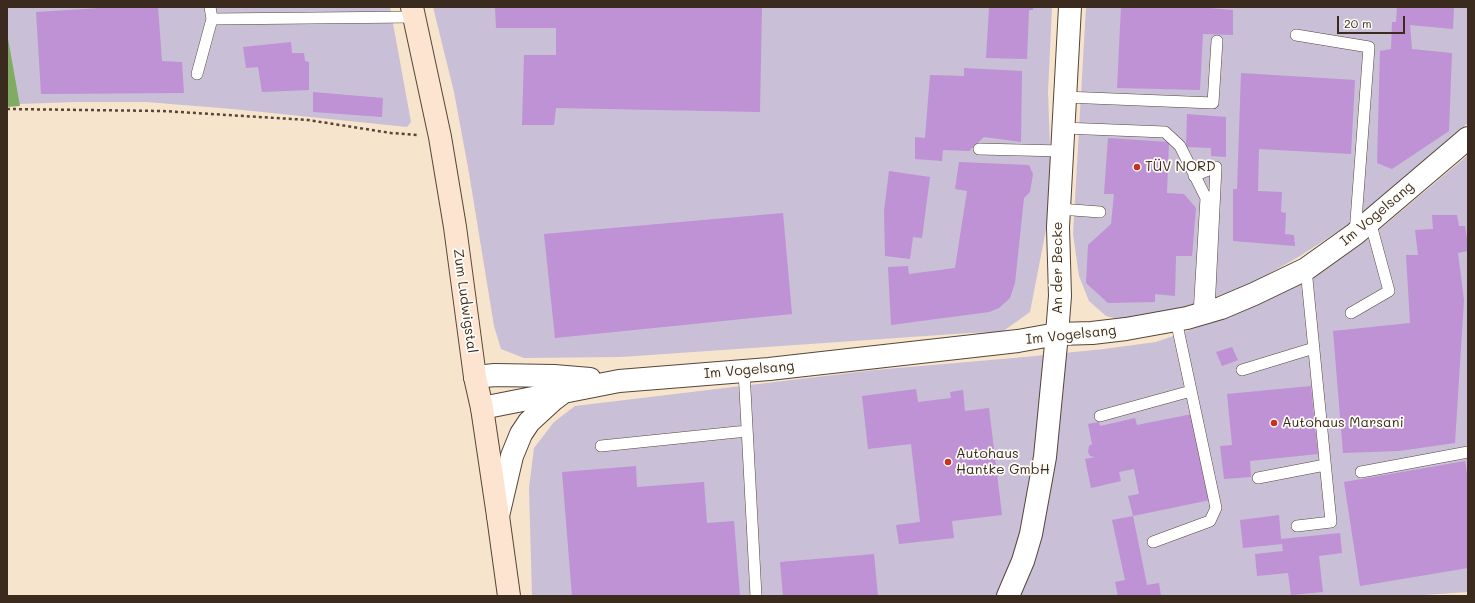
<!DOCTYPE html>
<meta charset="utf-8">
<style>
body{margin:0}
#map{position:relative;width:1475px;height:603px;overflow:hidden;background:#f6e4cd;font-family:Mali,sans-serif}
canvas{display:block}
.frame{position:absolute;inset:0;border:8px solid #3b2a1e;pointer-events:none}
.scale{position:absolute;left:1337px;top:16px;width:68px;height:18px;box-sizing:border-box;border:2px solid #3b2a1e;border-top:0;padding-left:5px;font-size:12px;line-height:14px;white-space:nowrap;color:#3b2a1e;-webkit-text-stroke:3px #fdfcf7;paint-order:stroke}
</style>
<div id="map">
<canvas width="1475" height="603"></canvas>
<div class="frame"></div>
<div class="scale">20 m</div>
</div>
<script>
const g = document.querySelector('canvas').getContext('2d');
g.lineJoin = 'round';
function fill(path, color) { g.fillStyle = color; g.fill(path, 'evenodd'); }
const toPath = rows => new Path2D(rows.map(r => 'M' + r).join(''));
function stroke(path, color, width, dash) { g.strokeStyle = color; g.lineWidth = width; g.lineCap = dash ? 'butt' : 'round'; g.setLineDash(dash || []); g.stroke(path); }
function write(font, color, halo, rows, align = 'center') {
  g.font = font + ' Mali,sans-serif'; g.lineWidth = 3.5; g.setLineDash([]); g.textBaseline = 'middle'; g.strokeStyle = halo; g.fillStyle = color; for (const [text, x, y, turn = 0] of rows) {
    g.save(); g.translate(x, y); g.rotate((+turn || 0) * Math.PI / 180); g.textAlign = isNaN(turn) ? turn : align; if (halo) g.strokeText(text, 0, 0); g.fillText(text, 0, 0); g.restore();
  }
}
fill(toPath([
 [7,7,390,7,411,122,407,127,233,109,146,102,77,102,18,104,7,38],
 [433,7,1052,7,1048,92,1050,149,1049,214,1030,312,1002,332,969,333,621,357,524,358,501,349,494,326,469,173,454,92],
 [1086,7,1468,7,1468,123,1348,225,1300,256,1249,285,1182,309,1131,322,1106,316,1089,301,1079,276,1073,234],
 [1468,155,1468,592,1409,596,532,596,529,488,534,448,554,422,575,406,875,370,1025,357,1104,349,1156,342,1230,316,1325,269,1367,240]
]), '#c9bfd7');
fill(toPath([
 [7,33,20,106,7,107]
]), '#80ab62');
fill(toPath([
 [115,7,158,7,162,61,182,62,184,93,41,94,36,12],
 [495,7,762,7,760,112,556,108,554,125,522,125,524,55,556,55,556,28,496,28],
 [984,7,1033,7,1033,10,1029,10,1027,59,986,58,989,8,984,8],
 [1121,7,1197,7,1233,10,1233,35,1203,34,1200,90,1117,88],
 [1397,7,1454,7,1453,29,1410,25,1412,49,1452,53,1449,131,1392,169,1377,163,1380,51,1391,49,1392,22,1396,22],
 [291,42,292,53,304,53,305,61,309,62,309,90,262,92,258,67,246,68,243,47],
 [964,68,1022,71,1021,142,984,137,969,151,943,150,942,161,915,159,915,137,925,138,930,75,964,76],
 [1241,73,1355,80,1351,154,1259,149,1258,191,1282,192,1281,212,1286,213,1285,234,1294,235,1295,246,1233,241,1233,189,1237,189],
 [313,92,383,98,382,117,313,112],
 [1187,114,1226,117,1226,157,1211,156,1211,148,1186,147],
 [1108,138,1169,142,1167,193,1184,194,1196,208,1192,256,1176,256,1175,296,1155,294,1155,302,1108,303,1086,283,1088,245,1111,224,1114,194,1104,194],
 [959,162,1029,165,1033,174,1030,192,1024,198,1015,283,1010,298,999,308,989,312,891,325,888,267,908,266,909,274,955,268,967,191,955,189],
 [889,171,930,177,922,238,913,237,910,259,885,256,884,211],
 [783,213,792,314,555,338,544,234],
 [1432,215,1457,215,1459,226,1465,226,1468,245,1468,251,1458,253,1464,300,1455,443,1399,451,1343,453,1333,331,1410,323,1406,255,1418,255,1415,230,1433,229],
 [1232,347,1238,360,1222,366,1216,352],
 [1311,386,1318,454,1250,461,1251,477,1224,479,1220,446,1232,445,1227,394],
 [916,389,918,402,951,398,950,392,963,390,965,411,989,408,1002,515,952,521,954,538,899,544,896,525,920,522,911,444,868,449,862,396],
 [1192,414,1210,500,1133,516,1128,496,1139,494,1134,469,1119,472,1121,481,1091,488,1085,459,1095,457,1090,456,1088,452,1089,446,1092,444,1088,424,1099,422,1100,426,1135,418,1137,425],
 [1465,461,1468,479,1468,568,1360,586,1344,482],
 [636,466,637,487,704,482,707,523,734,521,740,596,572,596,562,472],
 [1279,515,1281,539,1340,533,1342,553,1319,556,1323,592,1291,595,1288,573,1257,576,1255,554,1283,551,1282,544,1243,548,1240,520],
 [1133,516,1147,585,1159,583,1161,596,1118,596,1115,582,1125,580,1112,520],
 [874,554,878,596,783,596,780,562]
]), '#bf91d5');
const lane = toPath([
 [210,7,212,19,414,17],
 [1296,35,1369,47,1355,234],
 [197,74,212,19],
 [1065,97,1213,103,1217,41],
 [1063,128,1165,132,1180,146,1206,198,1199,314],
 [979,149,1062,151],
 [1194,176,1216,167,1209,311],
 [1059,209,1100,212],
 [1351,313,1389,291,1370,221],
 [1242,370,1314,348],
 [744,371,756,596],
 [1100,416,1191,391],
 [601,446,747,431],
 [1361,472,1468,452],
 [1258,478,1325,465],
 [1297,526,1331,522,1306,269],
 [1153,542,1210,521,1216,508,1176,320]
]);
const street = toPath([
 [475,377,495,375,554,376,590,379],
 [482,408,619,381,769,369,1018,341,1057,334,1092,333,1126,329,1187,318,1221,308,1254,294,1306,269,1355,234,1468,138],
 [498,516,512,456,521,434,529,422,553,400,561,394],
 [1008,596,1023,561,1031,534,1045,457,1057,334,1060,296,1058,227,1070,7]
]);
const secondary = toPath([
 [412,7,440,137,455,227,475,377,482,408,498,516,509,596]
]);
stroke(lane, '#574638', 12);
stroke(street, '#574638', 24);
stroke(secondary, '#574638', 24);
stroke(toPath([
 [7,109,163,111,308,120,391,133,417,135]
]), '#574638', 2.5, [3, 3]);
stroke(lane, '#fff', 11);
stroke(street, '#fff', 22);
stroke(secondary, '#fde4d0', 22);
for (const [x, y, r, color] of [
 [1137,167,4,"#c8321e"],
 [1274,423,4,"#c8321e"],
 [948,462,4,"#c8321e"]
]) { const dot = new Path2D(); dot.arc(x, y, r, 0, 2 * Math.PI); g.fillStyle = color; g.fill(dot); stroke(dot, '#fdfcf7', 1.5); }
write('14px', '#3b2a1e', '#fdfcf7', [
 ["TÜV NORD",1145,167],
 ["Autohaus Marsani",1282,423],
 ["Autohaus",956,454],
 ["Hantke GmbH",956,470]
], 'left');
write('14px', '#3b2a1e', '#fdfcf7', [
 ["Im Vogelsang",1377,214,-40],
 ["An der Becke",1058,268,-90],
 ["Zum Ludwigstal",465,301,82],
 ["Im Vogelsang",1071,335,-6],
 ["Im Vogelsang",749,370,-5]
]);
</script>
